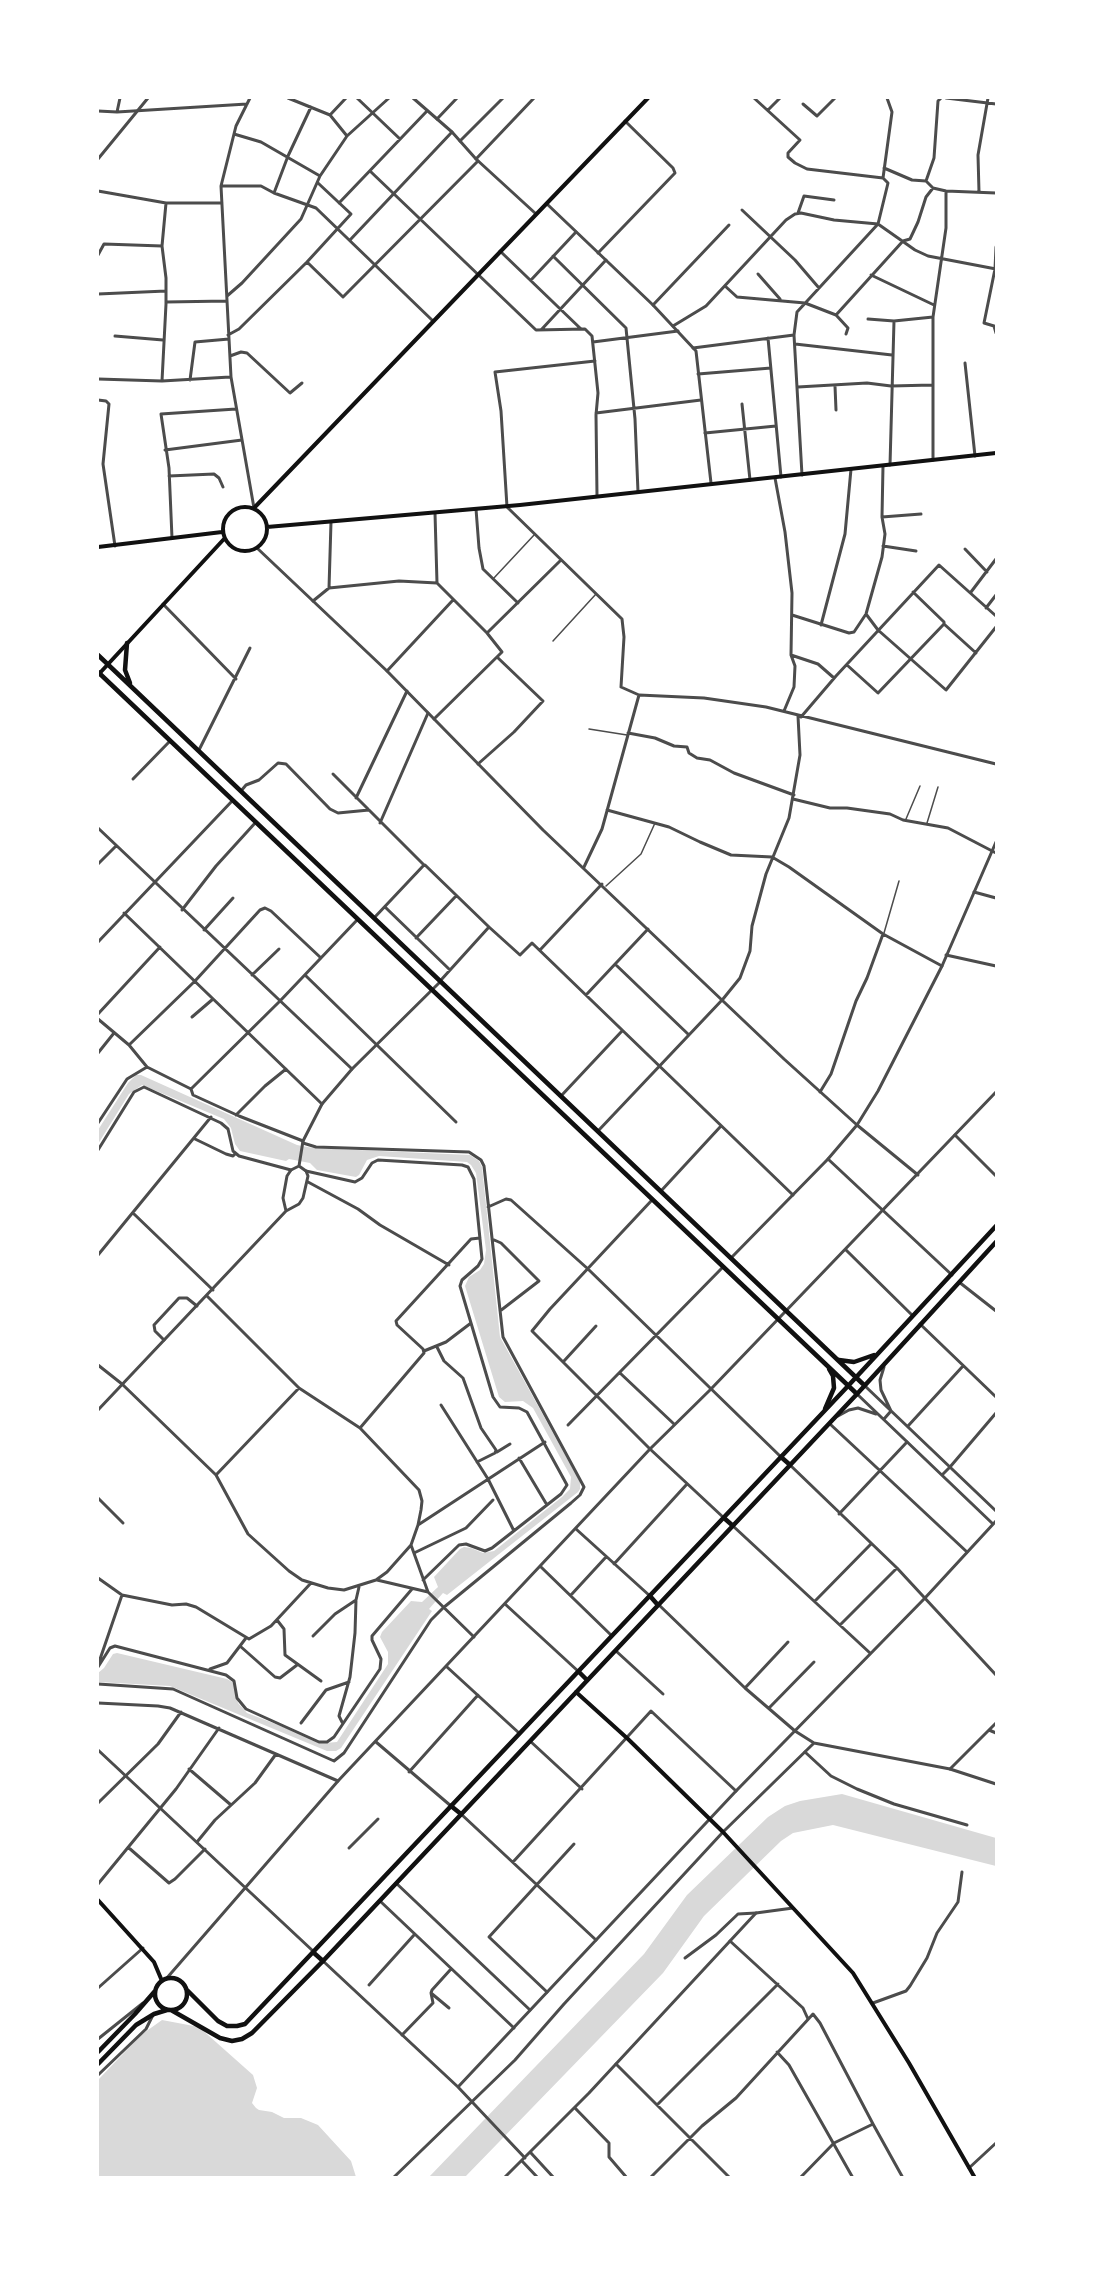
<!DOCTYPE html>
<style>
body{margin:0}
#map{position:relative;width:1094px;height:2275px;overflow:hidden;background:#fff;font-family:"Source Sans 3",sans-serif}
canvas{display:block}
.frame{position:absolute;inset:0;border:99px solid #fff;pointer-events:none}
</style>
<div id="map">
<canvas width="1094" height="2275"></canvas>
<div class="frame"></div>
</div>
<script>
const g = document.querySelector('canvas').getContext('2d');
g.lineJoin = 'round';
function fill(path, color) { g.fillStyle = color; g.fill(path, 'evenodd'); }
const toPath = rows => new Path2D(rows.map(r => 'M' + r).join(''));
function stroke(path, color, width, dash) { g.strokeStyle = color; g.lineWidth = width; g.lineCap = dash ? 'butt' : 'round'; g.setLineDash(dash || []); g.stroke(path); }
fill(toPath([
 [136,1075,141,1075,297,1145,313,1148,470,1155,479,1161,482,1167,500,1337,580,1482,580,1489,578,1492,447,1595,443,1593,429,1609,432,1611,341,1748,336,1751,327,1751,170,1686,98,1682,98,1673,104,1668,113,1654,117,1653,227,1679,234,1683,238,1703,247,1713,325,1743,337,1742,388,1664,388,1652,380,1637,382,1632,411,1601,422,1602,438,1587,434,1577,460,1549,464,1547,471,1548,483,1553,494,1551,562,1497,570,1489,571,1477,533,1408,523,1401,505,1402,499,1397,465,1286,469,1277,480,1270,484,1264,486,1250,476,1173,471,1165,467,1162,379,1156,367,1160,359,1175,356,1177,317,1170,310,1163,289,1159,286,1161,240,1151,235,1144,231,1128,224,1119,142,1085,129,1094,98,1144,98,1130,128,1083],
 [842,1794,996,1838,996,1866,833,1825,793,1833,781,1841,704,1916,663,1973,465,2177,428,2178,644,1954,687,1895,768,1817,785,1806,800,1801],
 [162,2020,199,2027,253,2075,257,2088,252,2103,256,2108,259,2110,272,2112,284,2118,301,2118,318,2125,351,2161,356,2177,98,2178,98,2080,141,2035]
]), '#d9d9d9');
stroke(toPath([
 [493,579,535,534],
 [553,641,596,594],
 [589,729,627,735],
 [906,819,920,786],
 [927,823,938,787],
 [606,886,641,854,655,823],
 [884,933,899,881]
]), '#4c4c4c', 1.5);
stroke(toPath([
 [250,98,236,126,221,186,231,377,254,508],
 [288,98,330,115,347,136],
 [357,98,400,139],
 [754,98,800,140,788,153,788,157,795,163,807,169,883,178],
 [946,98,996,104],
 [803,104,817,116,835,98],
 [768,110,780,98],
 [98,111,117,112,247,104],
 [117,112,120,98],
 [330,115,346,98],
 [437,119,457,98],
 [234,134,261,142,320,176],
 [460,141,503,98],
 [476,159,534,98],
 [884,168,912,180,926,181,933,188,946,191,996,193],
 [370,171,536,330,585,329,592,336,598,393,596,415,597,496],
 [926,181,934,158,938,101,941,98],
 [221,186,261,186,274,193,316,208,433,321],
 [98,191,166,203,222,203],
 [979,192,978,155,988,98],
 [274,193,288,156,311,107],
 [339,203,427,111],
 [742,210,795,260,819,288],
 [798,213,804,196,834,200],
 [878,224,915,250,928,256,996,269],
 [350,240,452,132],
 [996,247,995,269,984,323,994,326,996,333],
 [500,251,581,329],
 [598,253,675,173,673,168,625,121],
 [98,255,104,244,162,246],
 [553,256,626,328,635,419,638,492],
 [307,262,343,297,478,161],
 [758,274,780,299],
 [871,275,934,305],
 [531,280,576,232],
 [725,286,737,297,805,303,836,315,848,328,846,334],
 [98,294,166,291],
 [227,296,242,283,301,219,320,176,347,136,389,98],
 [166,302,227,301],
 [653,305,729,225],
 [836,315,903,241,910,239,918,222,926,197,933,188],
 [868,319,894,321],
 [673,326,706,306,786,220,795,214,801,213,834,220,878,224],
 [541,330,606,260],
 [228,335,239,329,307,262,351,214,318,183],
 [115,336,163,340],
 [768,338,781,477],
 [593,342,678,331],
 [795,344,892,355],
 [693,348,794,335],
 [230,356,241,352,247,353,290,393,302,383],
 [965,363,975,456],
 [698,374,771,368],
 [98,379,162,381,230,377],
 [190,380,195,342,229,339],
 [162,381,166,304,166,278,162,246,166,203],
 [835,386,836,410],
 [798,387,867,383,891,386,932,385],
 [98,400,106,401,109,404,103,464,115,546],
 [742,404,750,480],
 [596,413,701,400],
 [705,433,776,426],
 [165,450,242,440],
 [933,460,933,317,946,228,946,191],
 [890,465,894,321,933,317],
 [802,475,794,335,797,312,878,224,888,183,883,178,892,112,887,98],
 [169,476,214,474,219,478,223,487],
 [775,478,785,532,792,593,791,655,795,666,794,687,784,711],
 [476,509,479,548,483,569,518,603],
 [882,517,921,514],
 [172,538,169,468,161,414,236,409],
 [883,546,916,551],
 [965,549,987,572],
 [329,588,399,581,437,583],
 [971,592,996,559],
 [313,601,329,588,331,522],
 [163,604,236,679],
 [986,608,996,595],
 [866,614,878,630,946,690,996,627],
 [792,615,849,633,854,632,866,614,882,557,885,534,882,517,883,466],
 [944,624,976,653],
 [821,625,845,534,851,469],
 [487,633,561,560],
 [791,655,818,664,834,678],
 [847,665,878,693,944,624,944,622,913,592],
 [387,671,453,600],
 [639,695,704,698,766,707,996,764],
 [801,717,836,676,939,565,996,616],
 [434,719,502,652,487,633,437,583,435,513],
 [628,733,655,738,674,746,687,747,689,753,697,758,710,760,734,773,794,795],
 [199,750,250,648],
 [478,764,514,732,543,701,497,657],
 [333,774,368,809],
 [133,779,170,741],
 [241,791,246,785,259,780,278,763,286,764,330,809,338,813,369,810,424,865,374,918],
 [356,798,407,691],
 [793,799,830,808,847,808,890,814,903,820,948,828,996,853],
 [607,810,669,827,700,842,731,855,772,857,789,867,883,934,942,966],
 [380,823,428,713],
 [98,828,352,1069],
 [98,864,115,847],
 [425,865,489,927,441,980],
 [584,867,602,829,639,695,621,687,624,637,622,619,507,507,501,411,495,372,595,361],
 [974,892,996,898],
 [385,907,450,970],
 [182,910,216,866,256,822],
 [124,913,322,1104],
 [489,927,520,955,532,943,793,1195],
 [204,930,233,898],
 [416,938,456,896],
 [540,950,602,884],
 [946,955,996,966],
 [615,964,689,1035],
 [252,975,279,949],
 [305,975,456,1122],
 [586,995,648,929],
 [98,1014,160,947],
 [192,1017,213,999],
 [98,1019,129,1045,147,1067,191,1089,193,1095,239,1116,303,1141],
 [129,1045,195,981,260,910,265,908,271,911,321,958],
 [98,1053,114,1033],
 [191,1089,280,1001,358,919],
 [820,1092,831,1074,856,1001,867,978,883,934],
 [561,1096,622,1031],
 [236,1115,265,1086,286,1069],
 [98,1123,127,1079,147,1067],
 [598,1131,723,999,740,978,750,951,752,926,766,874,789,818,800,755,798,716],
 [955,1135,996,1176],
 [195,1139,226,1154,233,1156,235,1154],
 [98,1150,134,1092,144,1087,221,1123,228,1129,233,1151,239,1156,291,1170],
 [828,1159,952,1275],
 [306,1171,355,1182,362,1178,372,1163,378,1160,462,1165,468,1167,474,1179,482,1259,478,1266,462,1280,460,1286,493,1397,500,1407,519,1408,527,1412,567,1485,561,1494,492,1548,485,1551,466,1544,459,1545,423,1580],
 [308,1182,358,1209,380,1225,449,1265],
 [661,1191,721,1126],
 [652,1200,550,1309,532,1331,650,1449,724,1518],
 [488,1207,506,1199,511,1200,588,1269,781,1457],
 [134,1214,213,1290],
 [492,1239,501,1243,539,1281,500,1311],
 [846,1250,913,1316],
 [98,1255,211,1117],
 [959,1282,996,1311],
 [920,1324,996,1397],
 [164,1340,155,1331,154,1325,179,1298,187,1298,197,1306],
 [437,1347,444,1361,463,1378,481,1428,496,1450,495,1453,477,1462],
 [424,1351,446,1342,471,1323],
 [564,1361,596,1326],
 [98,1365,122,1384,216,1475,248,1534,289,1571,302,1580,328,1588,344,1590,376,1580,387,1572,411,1545,418,1525,421,1510,422,1501,419,1490,360,1428,299,1388,207,1296],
 [620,1373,674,1424],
 [441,1405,488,1479,514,1531],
 [830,1424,967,1552],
 [568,1425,722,1268],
 [908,1426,963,1366],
 [360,1428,424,1353,423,1349,397,1325,396,1321,471,1239,480,1238],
 [497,1452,510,1444],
 [519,1458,547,1505],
 [790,1465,897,1568,996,1675],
 [950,1467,996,1413],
 [216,1475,299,1388],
 [98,1498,123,1523],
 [839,1514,907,1442],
 [418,1525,545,1442],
 [733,1526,870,1653],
 [576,1529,650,1596],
 [411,1545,428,1592,474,1637],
 [414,1553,466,1528,493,1500],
 [614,1564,687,1484],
 [541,1567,612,1636],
 [98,1578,122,1595,172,1605,186,1604,196,1607,249,1639,271,1626,311,1583],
 [377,1580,428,1592],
 [571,1595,606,1557],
 [815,1601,871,1544],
 [505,1604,579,1672],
 [659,1605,745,1688,795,1731],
 [277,1620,284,1629,285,1655,321,1681],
 [840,1625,897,1568],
 [313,1636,335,1614,356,1600],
 [240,1646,275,1677,280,1678,297,1665],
 [616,1651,663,1694],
 [98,1665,122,1595],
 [98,1667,110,1648,115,1646,226,1675,234,1681,237,1698,246,1709,319,1742,327,1742,334,1737,380,1669,381,1659,372,1640,372,1636,412,1589],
 [447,1667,519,1733],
 [210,1669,227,1663,246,1638],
 [98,1684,173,1689,334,1761,344,1753,431,1620,443,1608,571,1503,580,1495,584,1487,503,1337,484,1166,481,1160,469,1152,316,1147,303,1143],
 [745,1688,788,1642],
 [98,1703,158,1706,170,1708,338,1781],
 [769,1708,814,1662],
 [342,1722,339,1716,350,1677,355,1633,356,1600,359,1587],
 [301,1723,326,1690,349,1682],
 [989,1730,996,1733],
 [530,1741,582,1789],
 [376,1742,451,1806],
 [805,1752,831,1776,857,1789,894,1804,967,1825],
 [189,1769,231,1805],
 [950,1769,996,1723],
 [409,1772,478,1695],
 [98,1803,158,1744,181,1712],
 [461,1814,596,1940],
 [197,1842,215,1820,255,1783,276,1754],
 [129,1848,169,1883,175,1879,205,1849],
 [349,1848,378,1819],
 [513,1862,651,1711,736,1791],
 [396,1883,530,2010],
 [98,1884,176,1789,219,1728],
 [380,1901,514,2028],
 [730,1941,803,2008,808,2019],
 [685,1958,716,1935,738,1914,756,1913],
 [369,1985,414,1935],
 [98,1988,143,1948],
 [547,1992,489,1937,574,1844],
 [873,2003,906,1991,910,1986,927,1958,937,1933,958,1902,962,1872],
 [449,2008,431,1993,432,1990,451,1969],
 [402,2035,433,2003,431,1993],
 [777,2052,789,2065,853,2178],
 [616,2064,730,2178],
 [657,2105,778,1984],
 [575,2108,609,2143,609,2157,627,2178],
 [873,2124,903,2178],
 [531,2153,554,2178],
 [522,2161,538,2178],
 [969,2168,996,2143],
 [650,2178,702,2126,736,2098,813,2014,820,2023,873,2124,834,2143,800,2178]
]), '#4c4c4c', 3);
stroke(toPath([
 [413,98,452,132,476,159,535,213],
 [98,159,148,98],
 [547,204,653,305,696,351,711,483],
 [257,548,387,671,543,830,784,1059,857,1125,918,1175],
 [98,942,233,800],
 [299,1166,303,1141,322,1104,352,1069,440,982],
 [286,1211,283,1198,287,1176,291,1170,299,1166],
 [731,1258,828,1159,857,1125,878,1091,942,966,996,842],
 [865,1386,996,1511],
 [857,1394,993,1524],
 [98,1410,286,1211,299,1204,303,1198,308,1176,306,1171,299,1166],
 [838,1416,849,1410,858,1408,876,1414],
 [882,1418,884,1419,891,1411,881,1390,880,1380,884,1367],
 [942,1475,950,1467],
 [795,1731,814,1743,950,1769,996,1784],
 [98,1750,313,1951],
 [323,1961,458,2087,525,2158],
 [166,1979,338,1781,650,1449,711,1389,996,1092],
 [98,2039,143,2003],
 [98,2075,146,2029,153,2015],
 [458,2087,736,1791,925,1598,996,1521],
 [393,2178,515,2060,564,2004,723,1832,814,1743],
 [504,2178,589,2093,756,1913,793,1908]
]), '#4c4c4c', 3);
stroke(toPath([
 '223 529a22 22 0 1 1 44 0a22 22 0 1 1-44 0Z',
 [254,508,648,98],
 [267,527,520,505,996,453],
 [98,547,222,532],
 [98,675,224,539],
 [576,1692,628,1739,723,1832,853,1973,909,2063,975,2178],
 [98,1900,154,1962,162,1981]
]), '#111', 4);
stroke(toPath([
 [127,643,125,670,130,683],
 [98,655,864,1385],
 [98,672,857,1394,996,1242],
 [839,1360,854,1362,874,1355],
 [848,1386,996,1226],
 [825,1409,834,1388,833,1376,829,1369],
 [781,1457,789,1464],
 [724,1518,732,1525],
 [650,1596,657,1604],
 [579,1672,587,1680],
 [451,1806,461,1814],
 [314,1953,323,1961]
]), '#111', 4.5);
stroke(toPath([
 '155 1994a16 16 0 1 1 32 0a16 16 0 1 1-32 0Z',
 [186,1989,218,2021,227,2026,237,2026,245,2024,848,1386],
 [171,2010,220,2038,232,2041,242,2039,252,2033,323,1961,857,1394],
 [98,2052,135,2014,155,1991],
 [98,2064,136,2025,154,2014,167,2010]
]), '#111', 4.5);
</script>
